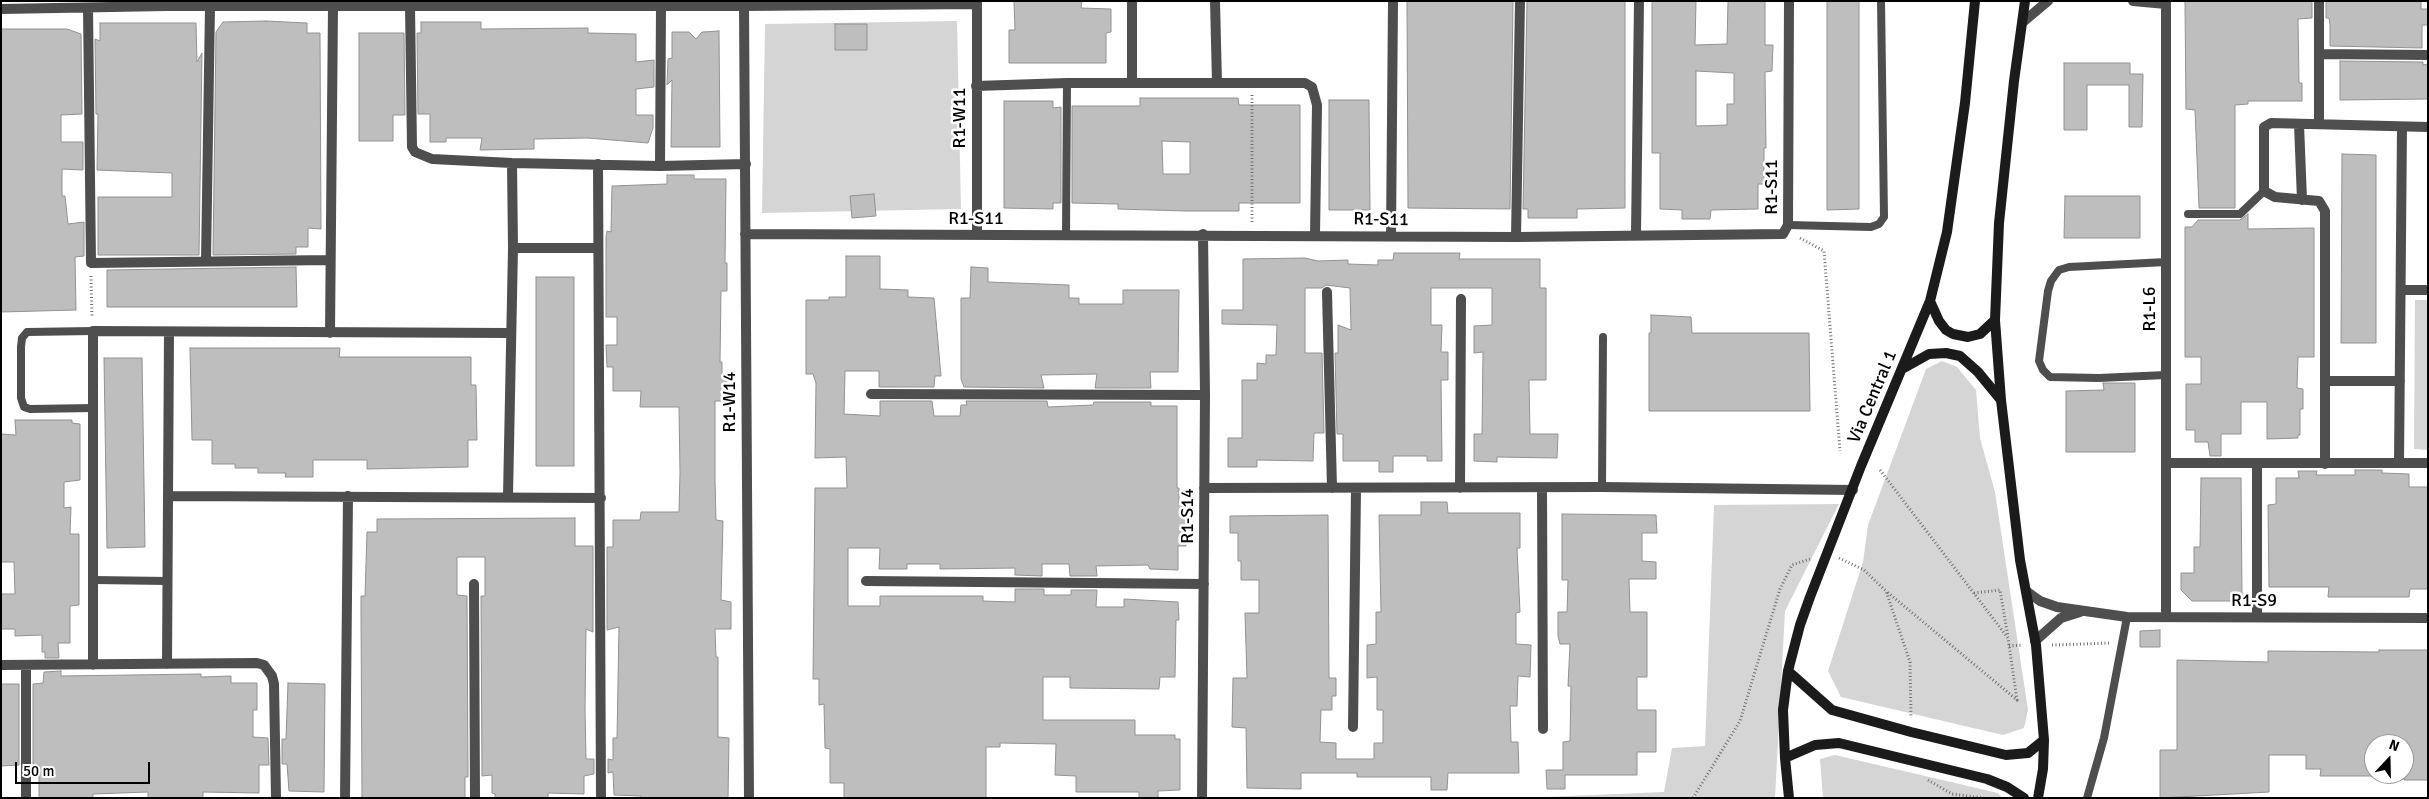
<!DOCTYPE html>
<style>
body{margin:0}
#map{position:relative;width:2429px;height:799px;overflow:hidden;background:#fff;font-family:Signika,sans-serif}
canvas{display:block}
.frame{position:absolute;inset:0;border:2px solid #000;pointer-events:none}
.north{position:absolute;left:2364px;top:734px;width:50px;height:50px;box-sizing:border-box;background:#fff;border:1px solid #999;border-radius:50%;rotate:21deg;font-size:14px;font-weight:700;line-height:20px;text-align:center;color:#000}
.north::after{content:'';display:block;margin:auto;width:18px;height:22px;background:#000;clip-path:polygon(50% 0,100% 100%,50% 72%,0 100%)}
.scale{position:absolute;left:15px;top:762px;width:135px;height:22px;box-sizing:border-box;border:2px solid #000;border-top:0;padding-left:6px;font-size:15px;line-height:18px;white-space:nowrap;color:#000;-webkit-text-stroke:4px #fff;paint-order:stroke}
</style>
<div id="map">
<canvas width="2429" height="799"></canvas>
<div class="frame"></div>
<div class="north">N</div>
<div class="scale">50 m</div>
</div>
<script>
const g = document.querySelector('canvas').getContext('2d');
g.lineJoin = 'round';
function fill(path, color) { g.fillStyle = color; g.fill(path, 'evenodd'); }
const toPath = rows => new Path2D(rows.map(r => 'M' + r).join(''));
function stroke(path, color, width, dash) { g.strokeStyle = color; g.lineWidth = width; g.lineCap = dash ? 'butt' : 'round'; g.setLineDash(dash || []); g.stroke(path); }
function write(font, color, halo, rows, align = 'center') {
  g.font = font + ' Signika,sans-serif'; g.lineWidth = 5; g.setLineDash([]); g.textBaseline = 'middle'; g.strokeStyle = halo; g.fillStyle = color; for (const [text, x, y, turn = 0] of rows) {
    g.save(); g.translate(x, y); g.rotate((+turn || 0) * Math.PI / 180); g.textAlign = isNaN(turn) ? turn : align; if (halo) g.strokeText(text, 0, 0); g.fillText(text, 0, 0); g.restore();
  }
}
fill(toPath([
 [957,21,961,209,762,213,765,24],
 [2415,300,2428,300,2428,450,2414,449],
 [1942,361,1957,367,1976,390,1980,438,1995,492,2028,710,2024,728,2003,735,1841,697,1828,671,1863,562,1868,525,1926,369],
 [1839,504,1785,611,1775,798,1522,798,1664,792,1672,748,1705,746,1714,505],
 [1835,755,1998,793,2002,798,1823,798,1820,759]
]), '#d5d5d5');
const building = toPath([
 [1014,1,1082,1,1081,8,1111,9,1111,32,1106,33,1106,63,1009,63,1009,30,1015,30,1014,1],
 [1407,1,1513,1,1510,209,1408,208,1407,1],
 [1527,1,1625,1,1625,208,1577,209,1577,218,1528,218,1528,209,1523,209,1527,1],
 [1652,1,1696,1,1695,45,1727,44,1728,1,1765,1,1765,45,1773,45,1772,71,1765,72,1766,148,1764,148,1764,184,1758,184,1758,209,1711,210,1710,219,1682,219,1682,210,1660,209,1660,153,1652,153,1652,1],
 [1696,71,1734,73,1734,104,1727,104,1727,125,1696,126,1696,71],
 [1827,1,1859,1,1859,209,1827,210,1827,1],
 [2185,1,2312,1,2312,18,2298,19,2299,83,2302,83,2302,101,2248,101,2248,104,2235,105,2235,208,2199,208,2195,110,2186,109,2185,1],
 [2326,1,2421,1,2421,9,2428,9,2428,25,2422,25,2422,48,2330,46,2330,25,2329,18,2326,18,2326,1],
 [266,21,307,23,307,33,320,33,321,229,308,228,308,247,296,247,296,254,213,255,216,32,223,22,266,21],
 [421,22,481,22,481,29,588,28,588,33,636,34,636,62,654,60,654,87,636,89,636,115,653,115,653,128,648,143,588,138,534,139,534,149,480,150,482,138,446,138,446,142,430,142,430,114,418,114,417,33,421,33,421,22],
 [100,23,196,23,197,62,202,53,199,255,98,255,98,197,172,197,172,173,97,170,98,114,96,114,95,39,100,41,100,23],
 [835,24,867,24,867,50,835,50,835,24],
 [1,29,67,29,81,34,82,114,61,115,61,142,83,142,83,170,62,169,62,196,65,196,68,224,84,222,84,256,75,257,76,310,1,312,1,29],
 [719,31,720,147,671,147,672,80,667,85,668,59,672,58,672,32,689,32,696,39,702,32,719,31],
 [359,33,404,33,405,115,393,115,393,141,359,141,359,33],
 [2340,61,2423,62,2423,65,2428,64,2428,99,2340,100,2340,61],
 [2064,63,2130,63,2130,74,2143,74,2142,127,2129,127,2129,85,2087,85,2087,130,2064,130,2064,63],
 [1140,98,1238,98,1239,105,1300,105,1300,203,1239,203,1239,211,1185,211,1118,209,1118,204,1072,203,1072,106,1140,106,1140,98],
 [1162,141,1190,142,1190,174,1163,174,1162,141],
 [1329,100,1369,100,1370,210,1329,210,1329,100],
 [1004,101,1053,101,1053,108,1061,107,1061,203,1053,203,1053,209,1004,208,1004,101],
 [2342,154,2376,155,2376,343,2341,343,2342,154],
 [667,175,694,175,694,179,726,179,725,263,727,263,727,291,721,291,720,362,722,362,722,376,727,376,727,401,715,401,715,480,716,520,723,521,721,600,731,602,731,629,715,629,716,657,718,657,718,737,729,738,728,798,641,798,641,796,614,795,613,772,608,773,608,759,613,760,613,738,617,738,619,627,607,630,607,547,613,547,613,520,640,520,641,512,679,512,680,473,679,407,640,407,641,391,613,391,613,367,607,367,606,345,617,345,617,317,606,317,606,237,607,231,611,232,612,186,667,184,667,175],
 [874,194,876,216,852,218,850,196,874,194],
 [2065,196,2140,196,2140,238,2064,238,2065,196],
 [2248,214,2248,229,2314,228,2314,357,2298,357,2297,388,2303,389,2303,409,2300,409,2300,435,2298,435,2298,438,2267,439,2267,402,2241,402,2241,434,2221,434,2221,456,2210,456,2208,442,2195,442,2195,430,2186,430,2186,384,2201,384,2201,357,2185,357,2185,227,2192,227,2198,220,2240,220,2248,214],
 [1394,253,1460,253,1459,259,1540,259,1540,288,1546,288,1546,380,1529,380,1530,434,1558,434,1557,458,1497,457,1497,462,1474,461,1474,434,1482,434,1483,352,1474,353,1474,326,1492,325,1492,288,1431,288,1431,325,1442,325,1441,352,1448,352,1448,380,1441,380,1442,461,1427,461,1427,456,1393,456,1393,472,1379,472,1379,461,1343,461,1343,434,1337,434,1335,353,1338,353,1338,325,1351,330,1350,288,1326,285,1322,288,1305,288,1305,353,1322,353,1324,433,1314,433,1313,461,1257,460,1257,467,1228,467,1228,438,1242,438,1242,380,1257,380,1257,363,1266,364,1266,355,1276,355,1277,325,1222,324,1222,310,1243,310,1243,259,1305,258,1318,261,1348,260,1348,264,1378,265,1378,260,1393,260,1394,253],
 [846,256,880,256,880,289,908,290,908,297,934,298,941,376,935,376,934,387,879,387,879,371,845,371,844,414,880,416,880,401,932,401,934,416,960,416,961,405,967,405,966,401,1047,401,1048,407,1093,405,1094,402,1151,402,1151,406,1177,406,1177,488,1179,488,1179,503,1186,502,1186,546,1178,546,1178,570,1150,569,1148,565,1096,566,1097,576,1070,576,1069,564,1042,564,1042,576,1015,575,1015,568,940,569,940,564,907,564,907,569,879,569,880,548,848,548,848,606,880,606,880,596,983,596,983,601,1015,602,1015,589,1044,589,1044,595,1071,595,1071,590,1097,590,1096,607,1124,607,1124,599,1178,602,1179,620,1176,620,1175,677,1160,677,1159,689,1070,688,1070,677,1043,677,1043,720,1135,720,1135,735,1175,735,1175,739,1180,739,1180,790,1158,791,1158,798,1139,798,1139,792,1076,792,1076,776,1055,775,1056,744,1000,743,1000,747,986,747,986,798,844,798,844,783,830,783,830,749,825,748,824,704,819,705,819,679,813,679,815,488,847,488,846,457,815,458,816,383,813,374,806,374,806,300,829,300,829,297,846,297,846,256],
 [296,267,297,307,107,307,107,270,296,267],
 [971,267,988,268,988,282,1069,285,1069,298,1079,298,1079,304,1123,304,1123,290,1179,290,1178,372,1150,372,1151,388,1095,388,1097,374,1041,375,1044,388,964,387,961,379,961,298,970,298,971,267],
 [536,277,574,277,574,466,536,466,536,277],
 [1651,315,1691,317,1692,333,1809,333,1810,411,1649,411,1649,333,1651,333,1651,315],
 [190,348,340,348,339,357,471,357,471,385,476,385,477,440,468,440,468,467,367,469,367,460,313,460,313,477,285,477,286,473,258,473,258,468,235,468,235,464,212,464,212,440,192,440,190,348],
 [104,358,142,358,145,547,107,548,104,358],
 [2103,383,2135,383,2135,452,2066,452,2066,391,2104,390,2103,383],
 [15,420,72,420,72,423,80,424,80,480,64,482,64,508,71,507,70,534,79,534,79,605,70,606,70,643,58,643,59,658,45,658,45,652,42,652,42,635,15,636,15,629,1,629,1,594,15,594,14,562,1,562,1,434,16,435,15,420],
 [2355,470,2382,470,2382,473,2409,474,2409,487,2428,487,2428,589,2410,589,2409,597,2328,597,2329,587,2269,587,2268,505,2276,504,2276,478,2299,478,2298,471,2317,471,2316,475,2355,475,2355,470],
 [2201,478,2241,478,2242,596,2237,601,2192,601,2181,590,2181,573,2194,573,2194,547,2200,547,2201,478],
 [1421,502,1447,502,1448,513,1520,513,1520,548,1517,548,1520,612,1516,613,1516,644,1531,645,1530,677,1518,676,1517,706,1510,706,1511,742,1518,742,1519,773,1448,773,1447,790,1431,790,1431,777,1357,777,1357,773,1301,773,1301,789,1247,788,1246,728,1232,727,1233,678,1247,678,1245,613,1259,613,1259,580,1241,580,1241,561,1238,561,1238,533,1230,533,1230,516,1328,515,1329,678,1336,678,1336,696,1332,696,1332,710,1321,710,1320,742,1336,743,1336,759,1374,759,1374,743,1383,743,1383,710,1377,710,1377,677,1367,678,1367,645,1376,644,1376,612,1381,612,1379,515,1421,515,1421,502],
 [1562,514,1656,515,1657,533,1642,533,1642,561,1656,562,1656,579,1629,579,1630,612,1647,612,1647,677,1637,677,1637,710,1656,710,1656,752,1637,752,1637,775,1565,775,1565,789,1547,789,1546,770,1563,770,1563,742,1570,741,1571,686,1568,686,1570,644,1560,644,1558,636,1558,612,1567,612,1568,580,1562,580,1562,514],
 [575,518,575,546,593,546,593,632,586,629,585,710,586,759,594,759,594,774,584,776,584,794,548,793,548,798,495,798,495,794,492,793,492,775,482,776,481,596,485,596,485,557,457,557,457,595,467,596,468,777,465,777,465,798,362,798,361,612,361,596,365,596,367,532,377,532,377,519,575,518],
 [2160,630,2160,647,2140,647,2140,631,2160,630],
 [2379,650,2428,650,2428,780,2404,780,2404,744,2374,744,2374,776,2320,776,2321,769,2306,769,2306,755,2269,755,2269,792,2160,798,2160,750,2177,750,2177,660,2268,662,2268,651,2379,652,2379,650],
 [61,671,61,676,201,674,201,677,231,676,231,683,257,683,257,710,253,710,253,737,268,738,269,765,259,765,259,793,203,792,203,798,148,798,148,792,93,794,93,798,39,798,39,765,33,765,33,684,43,683,44,672,61,671],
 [288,683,325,684,324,792,289,791,287,764,282,764,282,739,286,739,288,683],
 [1,684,19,684,19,765,1,766,1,684]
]);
fill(building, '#bebebe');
stroke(building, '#929292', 1);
stroke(toPath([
 [1252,95,1252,224],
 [1800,238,1824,251,1840,451],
 [91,276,92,318],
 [1880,470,2008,638,2017,700,1886,591],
 [1839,558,1864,570,1886,591,1910,662,1911,718],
 [1974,593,2000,590,2008,637],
 [2052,645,2111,643],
 [2009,646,2023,645],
 [1928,780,1952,794,1984,798],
 [1693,798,1740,721,1780,589,1792,565,1810,559]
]), '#707070', 3, [1, 2.5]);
stroke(toPath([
 [2188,214,2240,214,2264,191],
 [1788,225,1871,227,1879,224,1884,217,1881,1],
 [1066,235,1067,83],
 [2166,262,2069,267,2059,270,2051,281,2048,291,2039,361,2043,370,2050,377,2099,378,2166,375],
 [93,331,27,332,22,338,21,347,21,398,24,407,30,409,93,408],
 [1602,487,1603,337],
 [93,580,168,581],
 [2087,798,2104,738,2127,617]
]), '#4e4e4e', 8);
stroke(toPath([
 [1132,1,1132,83],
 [1215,1,1217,83],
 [2133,1,2166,4],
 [410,6,412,147,415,152,432,159,512,163,660,166,746,164],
 [744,6,749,798],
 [88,8,91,263,330,260],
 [1,9,167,6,744,6,977,4],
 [2023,22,2048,1],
 [2319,54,2428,55],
 [976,86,1067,83,1305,83,1312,87,1317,105,1315,235],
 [2299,124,2302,200],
 [2319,124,2319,1],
 [598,164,601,798],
 [660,166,661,6],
 [745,234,1516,237,1783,234,1788,225,1789,1],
 [1636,234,1639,1],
 [977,235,977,1],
 [1391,236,1393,1],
 [1516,237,1520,1],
 [513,248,598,248],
 [206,261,210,6],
 [2401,290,2428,290],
 [1327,292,1332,488],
 [330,333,333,6],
 [2325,381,2400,381],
 [871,394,1205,395],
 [2166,463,2428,463],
 [2399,463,2402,127],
 [2325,464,2325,211,2319,201,2275,197,2264,191,2264,127,2271,123,2428,127],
 [1204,488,1602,487,1853,490],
 [1460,488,1461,299],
 [1542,488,1543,729],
 [169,496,601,498],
 [508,496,513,248,512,163],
 [866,581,1204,584],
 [474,584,475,798],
 [2026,591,2040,601,2057,607,2127,617,2428,618],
 [2166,617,2166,1],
 [2257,617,2257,463],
 [2035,641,2061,618,2080,612],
 [167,664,169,332],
 [1,665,257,663,264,665,272,676,274,684,276,798],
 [93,665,93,331,510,333],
 [1353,727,1356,489],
 [26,798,26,665],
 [345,798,348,496],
 [1202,798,1205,395,1203,234]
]), '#4e4e4e', 10);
stroke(toPath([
 [2025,1,2014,81,1999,223,1995,320,2001,400,2020,560,2036,645,2044,740,2043,769,2038,798],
 [1930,301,1939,321,1946,330,1953,334,1968,337,1980,334,1995,320],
 [1904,368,1929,354,1946,353,1960,356,1978,372,2001,400],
 [1788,671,1832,710,1911,732,2006,755,2028,753,2044,740],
 [1785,758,1815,745,1839,743,1987,779,2007,787,2024,798],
 [1789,798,1785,758,1783,710,1788,671,1800,625,1810,597,1861,466,1930,301,1947,232,1965,103,1975,1]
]), '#1b1b1b', 10);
write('18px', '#000', '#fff', [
 ["R1-W11",960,118,-90],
 ["R1-S11",1772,187,-90],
 ["R1-S11",976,219],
 ["R1-S11",1381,220,1],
 ["R1-L6",2150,309,-90],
 ["Via Central 1",1873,397,-67],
 ["R1-W14",730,402,-90],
 ["R1-S14",1188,516,-90],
 ["R1-S9",2254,601]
]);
</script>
